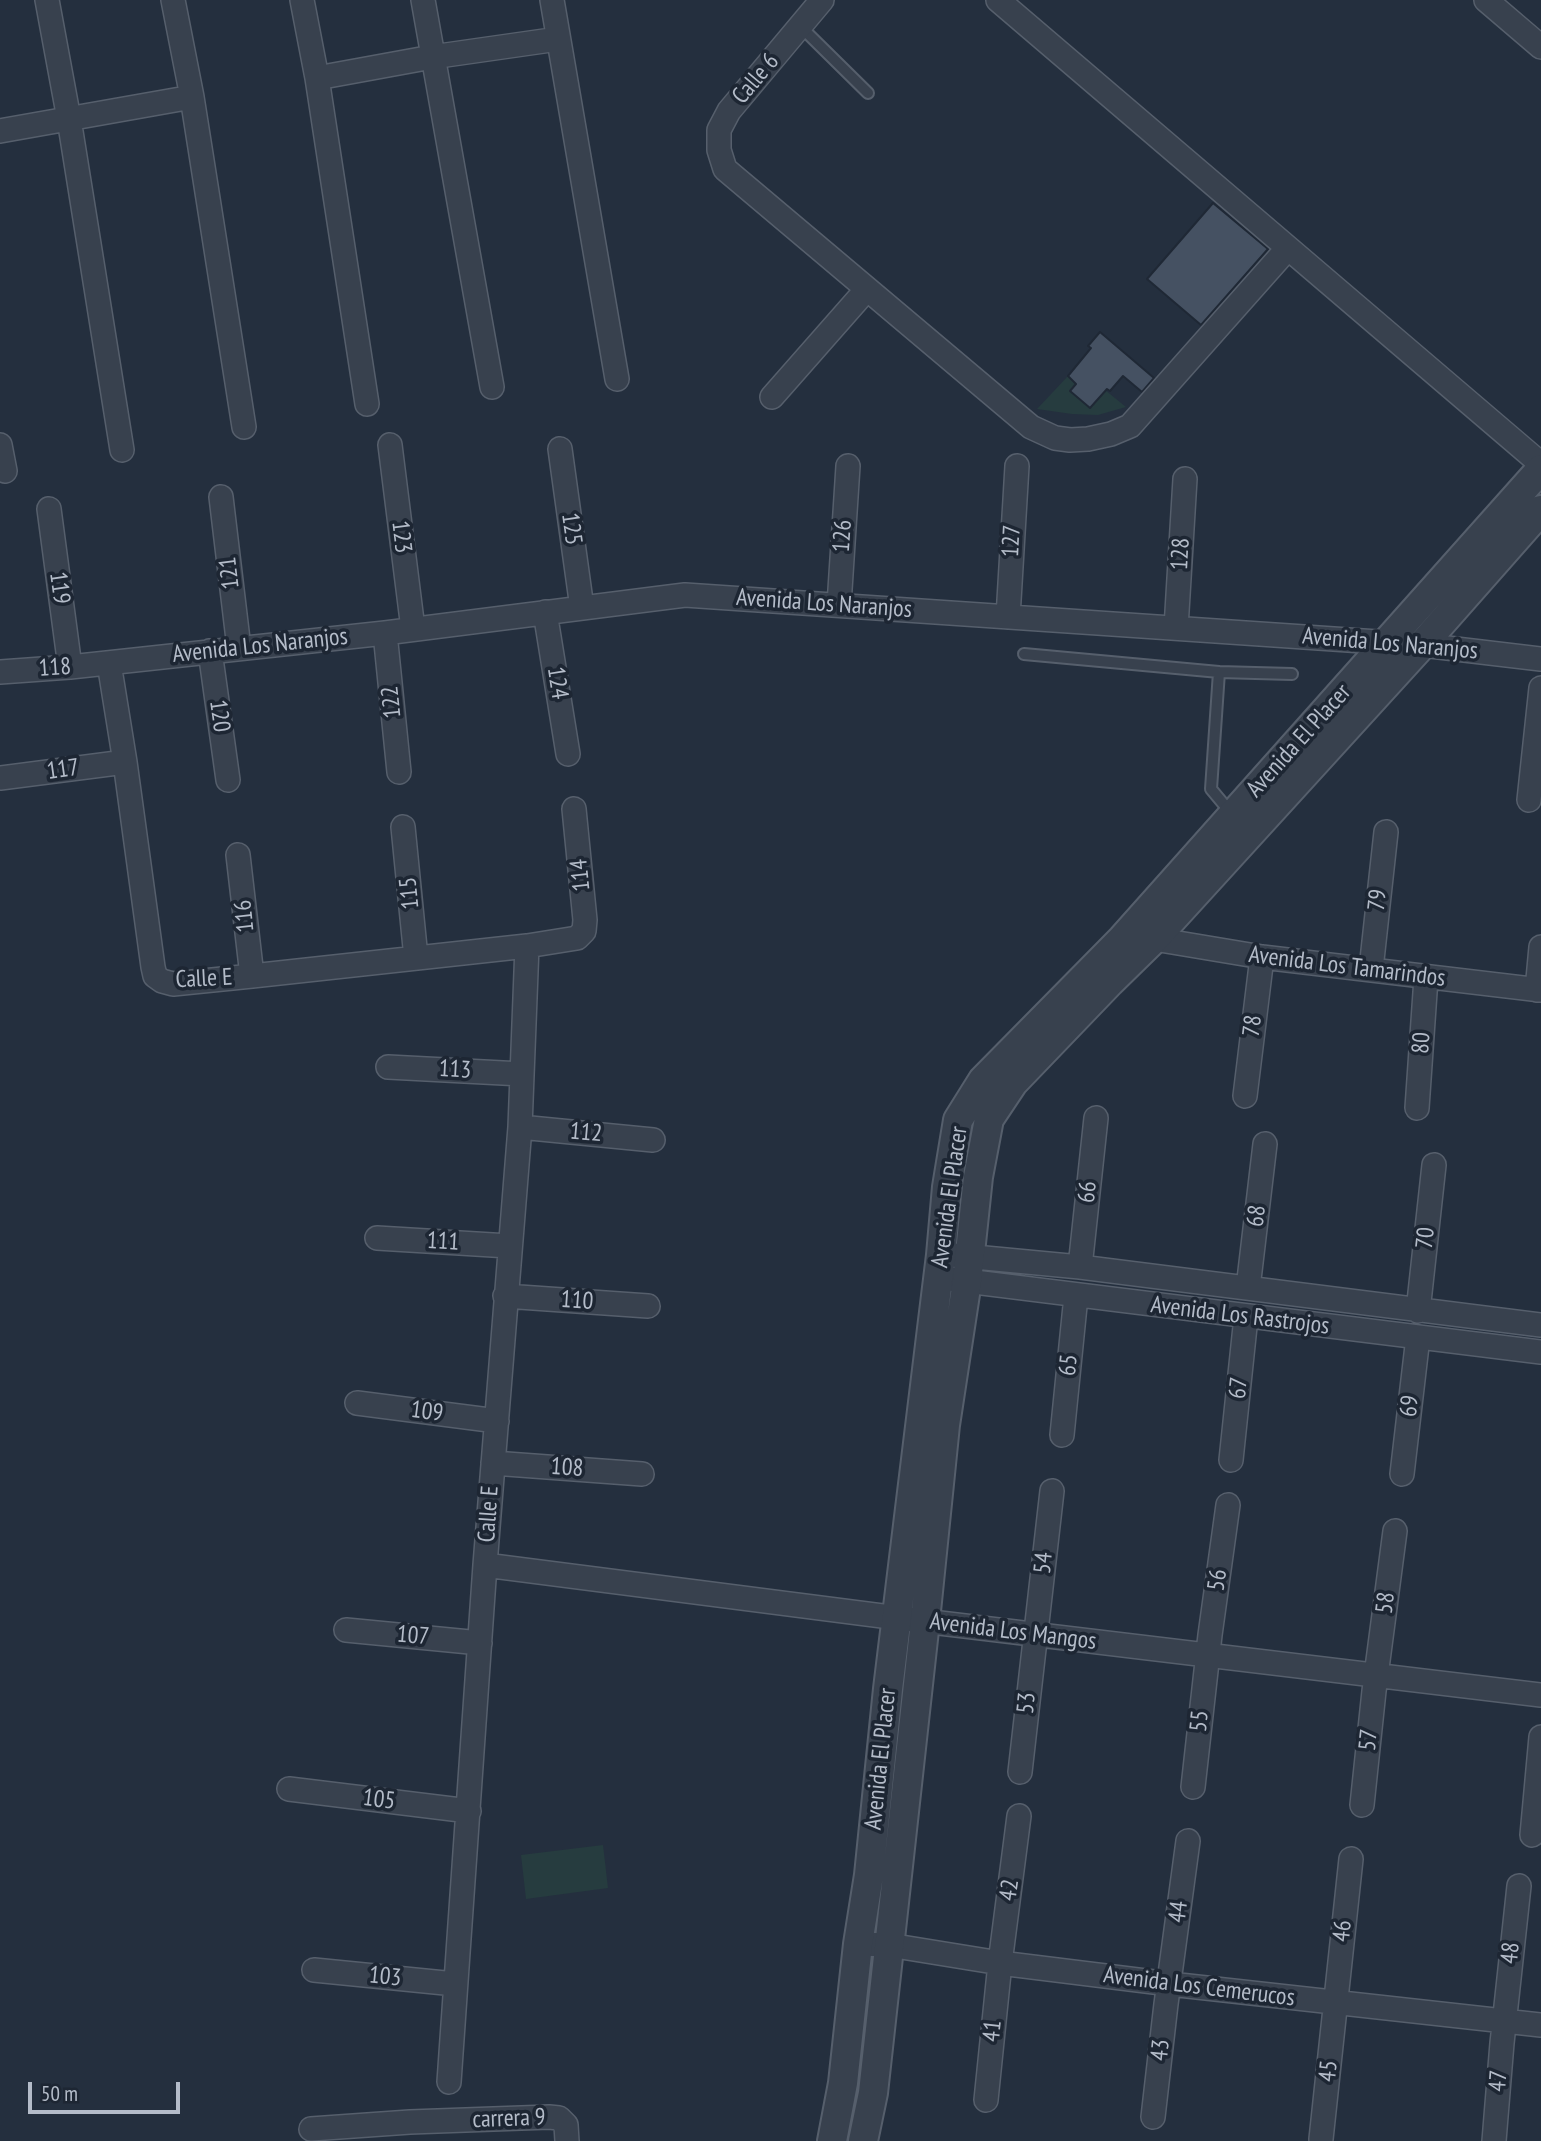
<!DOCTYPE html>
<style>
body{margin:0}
#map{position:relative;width:1541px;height:2141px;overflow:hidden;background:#242f3e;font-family:"PT Sans Narrow",sans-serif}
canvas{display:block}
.scale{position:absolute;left:28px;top:2082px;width:152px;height:32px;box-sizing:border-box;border:4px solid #b4bcc9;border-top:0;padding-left:9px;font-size:21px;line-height:24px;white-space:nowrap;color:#b4bcc9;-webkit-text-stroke:5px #1d2633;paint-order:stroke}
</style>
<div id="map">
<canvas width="1541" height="2141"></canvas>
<div class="scale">50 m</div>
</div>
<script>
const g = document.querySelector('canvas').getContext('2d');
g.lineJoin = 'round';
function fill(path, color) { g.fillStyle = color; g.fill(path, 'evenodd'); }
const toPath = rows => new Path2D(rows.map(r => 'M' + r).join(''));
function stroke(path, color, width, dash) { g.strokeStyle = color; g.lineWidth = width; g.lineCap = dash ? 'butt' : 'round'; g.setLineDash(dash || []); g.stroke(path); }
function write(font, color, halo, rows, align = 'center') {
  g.font = font + ' "PT Sans Narrow",sans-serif'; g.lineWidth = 7; g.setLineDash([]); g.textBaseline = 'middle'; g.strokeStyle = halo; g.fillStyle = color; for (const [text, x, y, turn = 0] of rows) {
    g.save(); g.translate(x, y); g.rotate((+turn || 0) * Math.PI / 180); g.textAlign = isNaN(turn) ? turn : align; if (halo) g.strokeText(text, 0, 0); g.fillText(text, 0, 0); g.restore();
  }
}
fill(toPath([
 [1068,376,1076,384,1090,408,1105,390,1126,407,1098,415,1072,414,1037,409],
 [603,1845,608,1888,526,1899,521,1855]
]), '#263c3f');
const building = toPath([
 [1213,203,1268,249,1201,325,1147,279,1213,203],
 [1100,332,1154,378,1142,392,1123,376,1110,391,1107,389,1090,408,1070,391,1076,384,1068,376,1091,348,1088,346,1100,332]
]);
fill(building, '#455162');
stroke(building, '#1f2835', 2);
const service = toPath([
 [800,26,868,93],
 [1024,654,1219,672,1211,789,1231,813],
 [1219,672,1292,674]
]);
const minor = toPath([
 [47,0,69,119,122,450],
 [173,0,192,97,244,427],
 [302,0,317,78,367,404],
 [423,0,492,387],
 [552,0,617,379],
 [822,0,729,111,719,130,719,150,725,169,1031,427,1055,438,1070,440,1088,439,1111,434,1130,426,1288,248],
 [998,0,1541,464],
 [1486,0,1541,47],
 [317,78,432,57,558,39],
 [0,131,192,97],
 [772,397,867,289],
 [0,445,5,471],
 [390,445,413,629],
 [560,449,582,608],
 [221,497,239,648],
 [49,509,70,667],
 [839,605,848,466],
 [545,612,568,754],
 [1008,617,1017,466],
 [1176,628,1185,479],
 [385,633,399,772],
 [210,651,228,780],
 [109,663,125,762,153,967,155,976,162,981,173,984,252,976,527,946,577,938,584,931,585,920,574,809],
 [0,672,70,667,385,633,685,595,1422,645,1541,659],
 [0,778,125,762],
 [1529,800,1541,688],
 [403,827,416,958],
 [238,855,252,976],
 [1154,939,1262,957,1541,990],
 [1371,969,1386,832],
 [1537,990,1541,947],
 [388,1067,522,1074],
 [1245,1096,1262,957],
 [1417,1108,1426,978],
 [520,1127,653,1140],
 [377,1238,509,1246],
 [953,1255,1080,1267,1541,1325],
 [1080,1267,1096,1118],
 [950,1279,1541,1352],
 [1248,1288,1265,1144],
 [505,1296,648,1306],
 [1418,1311,1434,1165],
 [357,1403,497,1421],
 [1062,1435,1076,1296],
 [1231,1460,1246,1317],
 [493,1463,642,1474],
 [1402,1474,1418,1337],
 [485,1565,898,1618,1541,1695],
 [346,1630,480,1643],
 [1020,1772,1052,1491],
 [1193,1787,1210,1635,1228,1505],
 [289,1789,469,1811],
 [1362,1805,1374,1691,1395,1531],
 [1532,1835,1541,1737],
 [858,1944,889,1945,1000,1963,1170,1984,1541,2025],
 [314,1970,455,1984],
 [449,2082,485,1565,520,1127,527,946],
 [986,2100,1000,1963,1019,1816],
 [1153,2117,1166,2004,1188,1841],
 [311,2129,410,2122,549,2117,559,2118,566,2125,567,2141],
 [1321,2139,1351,1859],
 [1494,2141,1502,2043,1519,1886]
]);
const tertiary = toPath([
 [832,2141,843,2083,858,1944,869,1875,888,1689,941,1255,947,1187,958,1120,983,1080,1122,939,1541,469],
 [863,2141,873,2093,925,1621,945,1425,967,1281,978,1177,989,1119,1013,1083,1110,982,1154,939,1422,645,1541,510]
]);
stroke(service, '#565f6c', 14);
stroke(minor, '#565f6c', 26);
stroke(tertiary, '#565f6c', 32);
stroke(service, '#38414e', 10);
stroke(minor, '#38414e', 23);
stroke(tertiary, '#38414e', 28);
write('24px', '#b4bcc9', '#1d2633', [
 ["Calle 6",756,79,-50],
 ["125",571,529,82],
 ["126",843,536,-86],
 ["123",401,537,83],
 ["127",1012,541,-87],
 ["128",1181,554,-87],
 ["121",230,573,-97],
 ["119",59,588,82],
 ["Avenida Los Naranjos",824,604,4],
 ["Avenida Los Naranjos",1390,644,5],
 ["Avenida Los Naranjos",260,646,-6],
 ["118",55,668,-4],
 ["124",557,683,81],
 ["122",392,702,-96],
 ["120",219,716,82],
 ["Avenida El Placer",1299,741,-48],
 ["117",63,770,-8],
 ["114",581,875,-96],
 ["115",410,893,-96],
 ["79",1378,900,-84],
 ["116",245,916,-96],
 ["Avenida Los Tamarindos",1347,967,7],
 ["Calle E",204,979,-3],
 ["78",1253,1026,-83],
 ["80",1422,1043,-86],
 ["113",455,1070,3],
 ["112",586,1133,5],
 ["66",1088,1192,-84],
 ["Avenida El Placer",950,1197,-82],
 ["68",1257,1216,-83],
 ["70",1426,1238,-84],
 ["111",443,1242,3],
 ["110",577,1301,4],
 ["Avenida Los Rastrojos",1240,1316,7],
 ["65",1069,1365,-84],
 ["67",1239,1388,-84],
 ["69",1410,1406,-84],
 ["109",427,1412,7],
 ["108",567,1468,4],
 ["Calle E",489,1514,-86],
 ["54",1044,1563,-84],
 ["56",1218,1580,-82],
 ["58",1386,1603,-83],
 ["Avenida Los Mangos",1013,1632,7],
 ["107",413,1636,5],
 ["53",1027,1703,-84],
 ["55",1200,1721,-84],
 ["57",1369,1740,-84],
 ["Avenida El Placer",881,1759,-84],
 ["105",379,1800,7],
 ["42",1010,1890,-82],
 ["44",1179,1912,-83],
 ["46",1343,1931,-84],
 ["48",1511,1953,-84],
 ["103",385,1977,6],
 ["Avenida Los Cemerucos",1199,1987,7],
 ["41",993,2031,-84],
 ["43",1161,2050,-84],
 ["45",1329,2071,-84],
 ["47",1499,2081,-86],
 ["carrera 9",509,2119,-2]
]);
</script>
